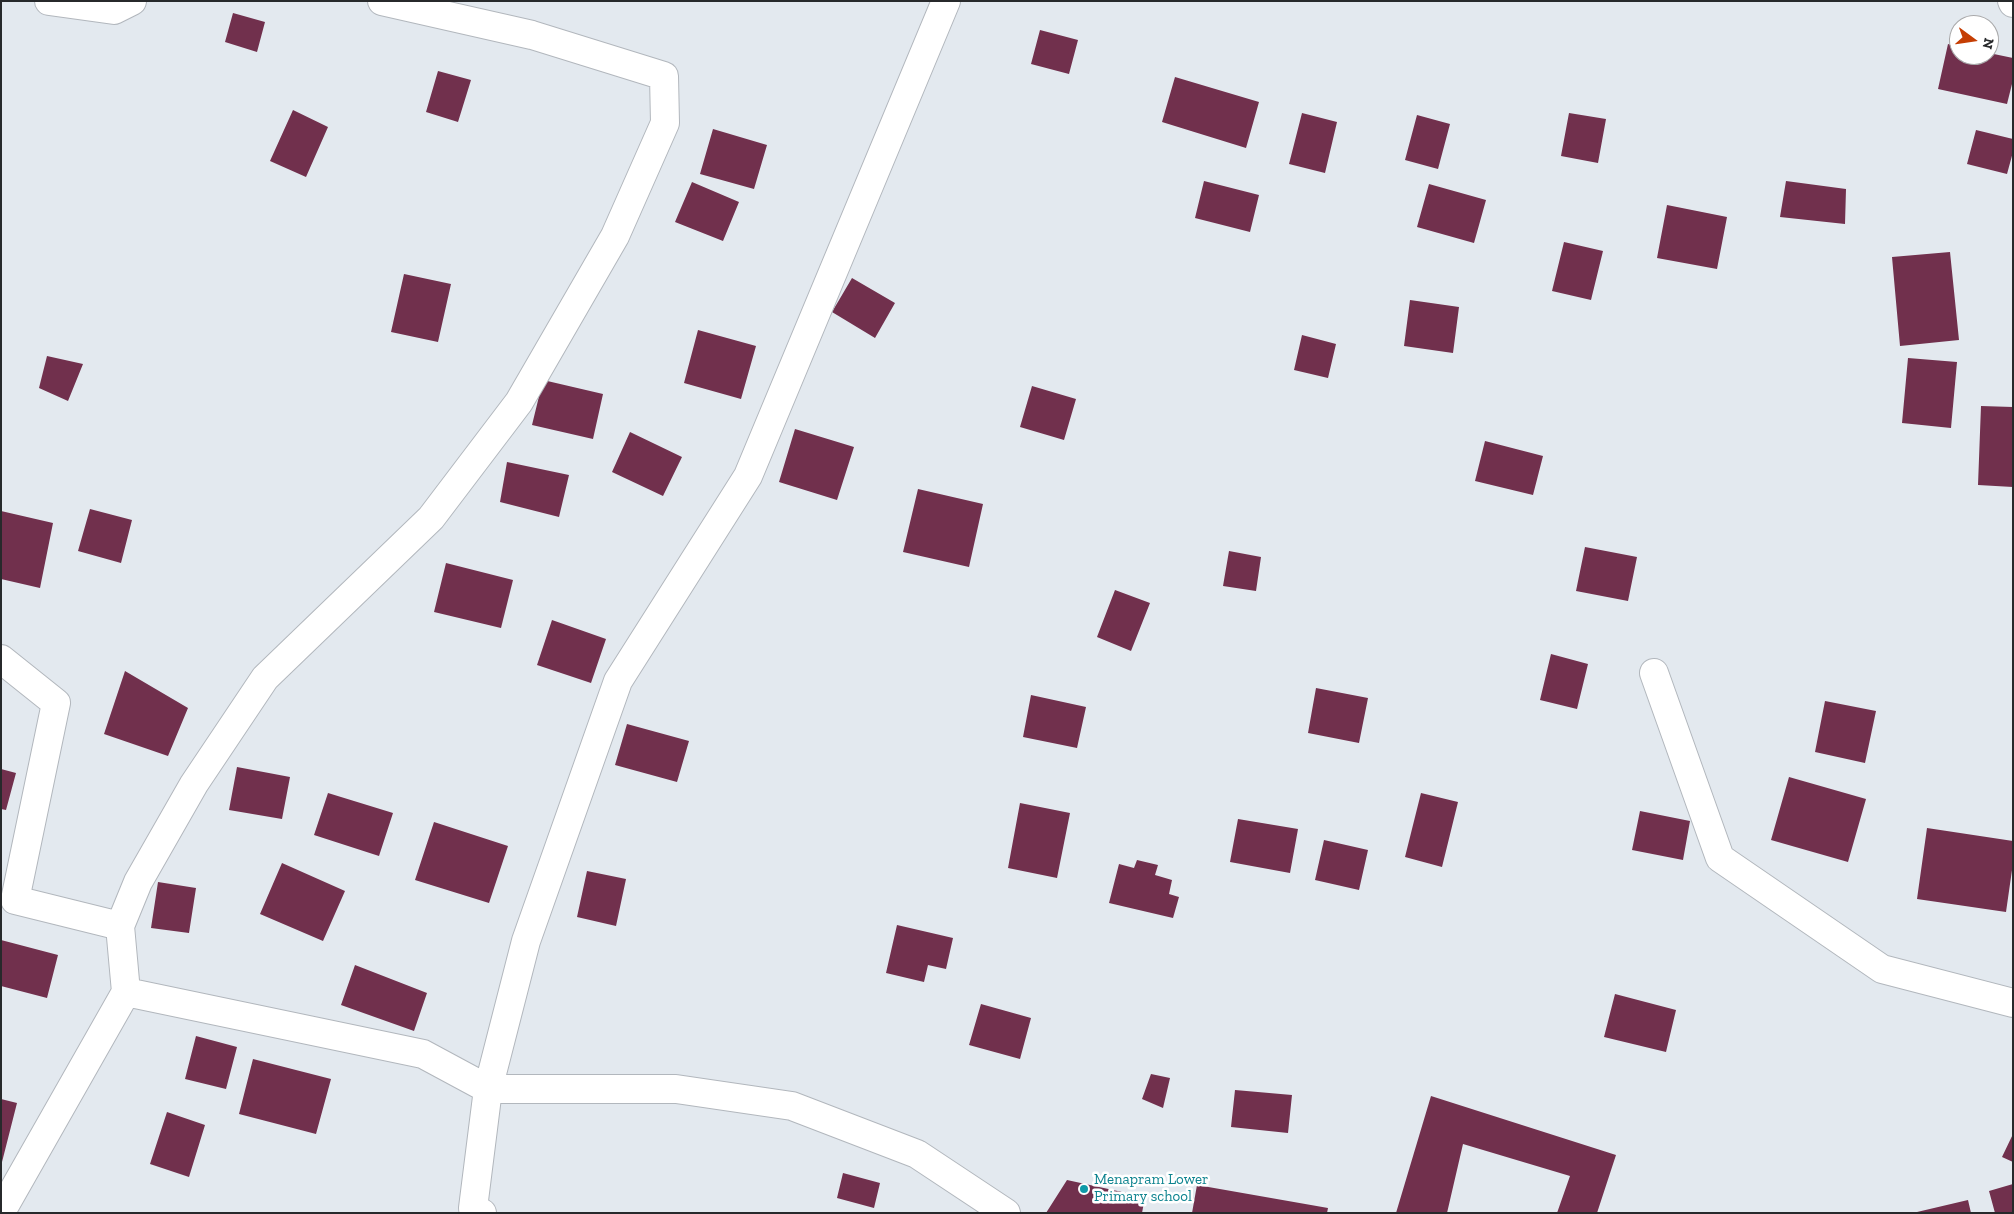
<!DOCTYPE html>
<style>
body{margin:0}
#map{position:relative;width:2014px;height:1214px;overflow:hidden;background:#e3e9ef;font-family:"Zilla Slab",serif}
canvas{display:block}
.frame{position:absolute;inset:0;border:2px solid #27292b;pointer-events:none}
.north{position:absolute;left:1949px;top:15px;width:50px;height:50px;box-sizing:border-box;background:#fff;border:1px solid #a9a9aa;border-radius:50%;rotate:104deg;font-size:14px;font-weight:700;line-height:20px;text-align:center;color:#27292b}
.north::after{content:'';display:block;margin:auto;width:18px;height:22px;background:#c53e04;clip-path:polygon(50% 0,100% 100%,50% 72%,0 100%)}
</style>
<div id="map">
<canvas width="2014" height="1214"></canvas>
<div class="frame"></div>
<div class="north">N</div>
</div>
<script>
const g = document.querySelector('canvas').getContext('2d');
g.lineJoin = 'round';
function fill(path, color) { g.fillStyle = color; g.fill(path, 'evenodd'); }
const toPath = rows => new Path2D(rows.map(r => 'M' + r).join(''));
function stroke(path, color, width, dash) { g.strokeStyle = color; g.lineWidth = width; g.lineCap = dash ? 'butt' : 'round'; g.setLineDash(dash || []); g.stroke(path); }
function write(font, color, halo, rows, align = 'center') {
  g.font = font + ' "Zilla Slab",serif'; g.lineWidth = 5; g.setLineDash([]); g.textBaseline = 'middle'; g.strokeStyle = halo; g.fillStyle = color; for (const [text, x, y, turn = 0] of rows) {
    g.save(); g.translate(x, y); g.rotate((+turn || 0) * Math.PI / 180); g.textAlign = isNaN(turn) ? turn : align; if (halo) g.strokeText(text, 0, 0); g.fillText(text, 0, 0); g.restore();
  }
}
fill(toPath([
 [233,13,265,22,257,52,225,42],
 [1040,30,1078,40,1069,74,1031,64],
 [1948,44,1959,47,1959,55,1989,55,1989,53,2013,58,2013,80,2007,104,1938,89],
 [438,71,471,80,458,122,426,112],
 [1175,77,1259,102,1246,148,1162,122],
 [293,110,328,127,306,177,270,161],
 [1302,113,1337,122,1325,173,1289,164],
 [1569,113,1606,119,1598,163,1561,156],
 [1417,115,1450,124,1438,169,1405,160],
 [713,129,767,145,754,189,700,174],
 [1976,130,2013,139,2013,152,2007,174,1967,164],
 [1204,181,1259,195,1250,232,1195,218],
 [1786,181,1846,189,1845,224,1780,217],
 [692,182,739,202,723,241,675,222],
 [1429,184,1486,200,1474,243,1417,227],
 [1667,205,1727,217,1717,269,1657,258],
 [1564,242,1603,251,1591,300,1552,291],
 [1950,252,1959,340,1900,346,1892,257],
 [404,274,451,284,438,342,391,332],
 [852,278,895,303,875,338,832,312],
 [1410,300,1459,307,1453,353,1404,346],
 [698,330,756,346,741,399,684,383],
 [1302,335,1336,344,1328,378,1294,370],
 [47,356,83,364,68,401,39,388],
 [1908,358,1957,362,1951,428,1902,423],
 [543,380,603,394,593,439,532,425],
 [1032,386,1076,399,1064,440,1020,427],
 [1981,406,2013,407,2013,487,1978,485],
 [795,429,854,447,837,500,779,482],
 [630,432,682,457,663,496,612,472],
 [1485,441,1543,456,1533,495,1475,481],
 [507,462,569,475,559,517,500,502],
 [918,489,983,504,969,567,903,552],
 [90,509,132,520,121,563,78,551],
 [1,511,53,523,40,588,1,579],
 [1585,547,1637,557,1628,601,1576,591],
 [1229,551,1261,557,1256,591,1223,586],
 [446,563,513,580,501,628,434,612],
 [1115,590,1150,603,1131,651,1097,637],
 [552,620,606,639,591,683,537,665],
 [1551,654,1588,664,1577,709,1540,700],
 [125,671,188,708,168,756,104,734],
 [1316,688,1368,698,1359,743,1308,733],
 [1031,695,1086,707,1077,748,1023,737],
 [1825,701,1876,711,1865,763,1815,752],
 [627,724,689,741,677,782,615,765],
 [237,767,290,777,282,819,229,810],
 [1,769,16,773,6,810,1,809],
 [1789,777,1866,799,1848,862,1771,840],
 [328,793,393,813,379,856,314,835],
 [1421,793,1458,802,1442,867,1405,857],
 [1020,803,1070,813,1057,878,1008,868],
 [1640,811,1690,821,1683,860,1632,850],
 [1238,819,1298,829,1290,873,1230,862],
 [434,822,508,846,489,903,415,880],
 [1927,828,2013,841,2013,863,2006,912,1917,899],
 [1324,840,1368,850,1359,890,1315,880],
 [1137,860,1158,865,1155,875,1172,880,1169,894,1179,897,1173,918,1109,903,1119,864,1134,868],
 [282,863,345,891,323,941,260,914],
 [587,871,626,879,616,926,577,917],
 [158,882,196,888,189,933,151,928],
 [897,925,953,938,946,969,928,965,924,982,886,973],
 [1,940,58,955,47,998,1,986],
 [355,965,427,993,414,1031,341,1005],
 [1615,994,1676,1010,1666,1052,1604,1037],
 [981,1004,1031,1018,1020,1059,969,1045],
 [196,1036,237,1047,226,1089,185,1079],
 [253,1059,331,1079,316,1134,239,1114],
 [1151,1074,1170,1078,1163,1108,1142,1099],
 [1235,1090,1292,1095,1288,1133,1231,1127],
 [1431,1096,1616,1155,1597,1213,1557,1213,1570,1176,1463,1144,1447,1213,1396,1213],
 [1,1099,17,1103,2,1162,1,1162],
 [167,1112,205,1125,189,1177,150,1164],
 [2013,1134,2013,1162,2002,1157],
 [843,1173,880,1183,874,1208,837,1198],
 [1067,1180,1145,1197,1142,1213,1046,1213],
 [2013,1184,2013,1213,1995,1213,1989,1191],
 [1197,1185,1328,1208,1327,1213,1192,1213],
 [1968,1200,1971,1213,1917,1213,1917,1212]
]), '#71304d');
const minor = toPath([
 [49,1,114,10,132,1],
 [2012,1,2013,3],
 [1,659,56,703,15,900,120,926],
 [1654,673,1720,858,1882,969,2013,1003],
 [126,992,423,1054,488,1089,676,1089,792,1106,917,1154,1006,1213],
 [1,1212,126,992,120,926,138,882,194,784,265,678,431,518,519,402,615,236,665,123,664,76,532,35,382,1],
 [482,1213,473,1208,488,1089,526,941,618,681,748,476,946,1]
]);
stroke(minor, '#b2b7bd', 30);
stroke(minor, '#fff', 28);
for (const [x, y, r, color] of [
 [1084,1189,5,"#0f9aa8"]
]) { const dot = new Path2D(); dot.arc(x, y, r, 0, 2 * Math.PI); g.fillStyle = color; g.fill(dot); stroke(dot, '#fff', 2); }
write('15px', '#0d838f', '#fff', [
 ["Menapram Lower",1094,1180],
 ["Primary school",1094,1197]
], 'left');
</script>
